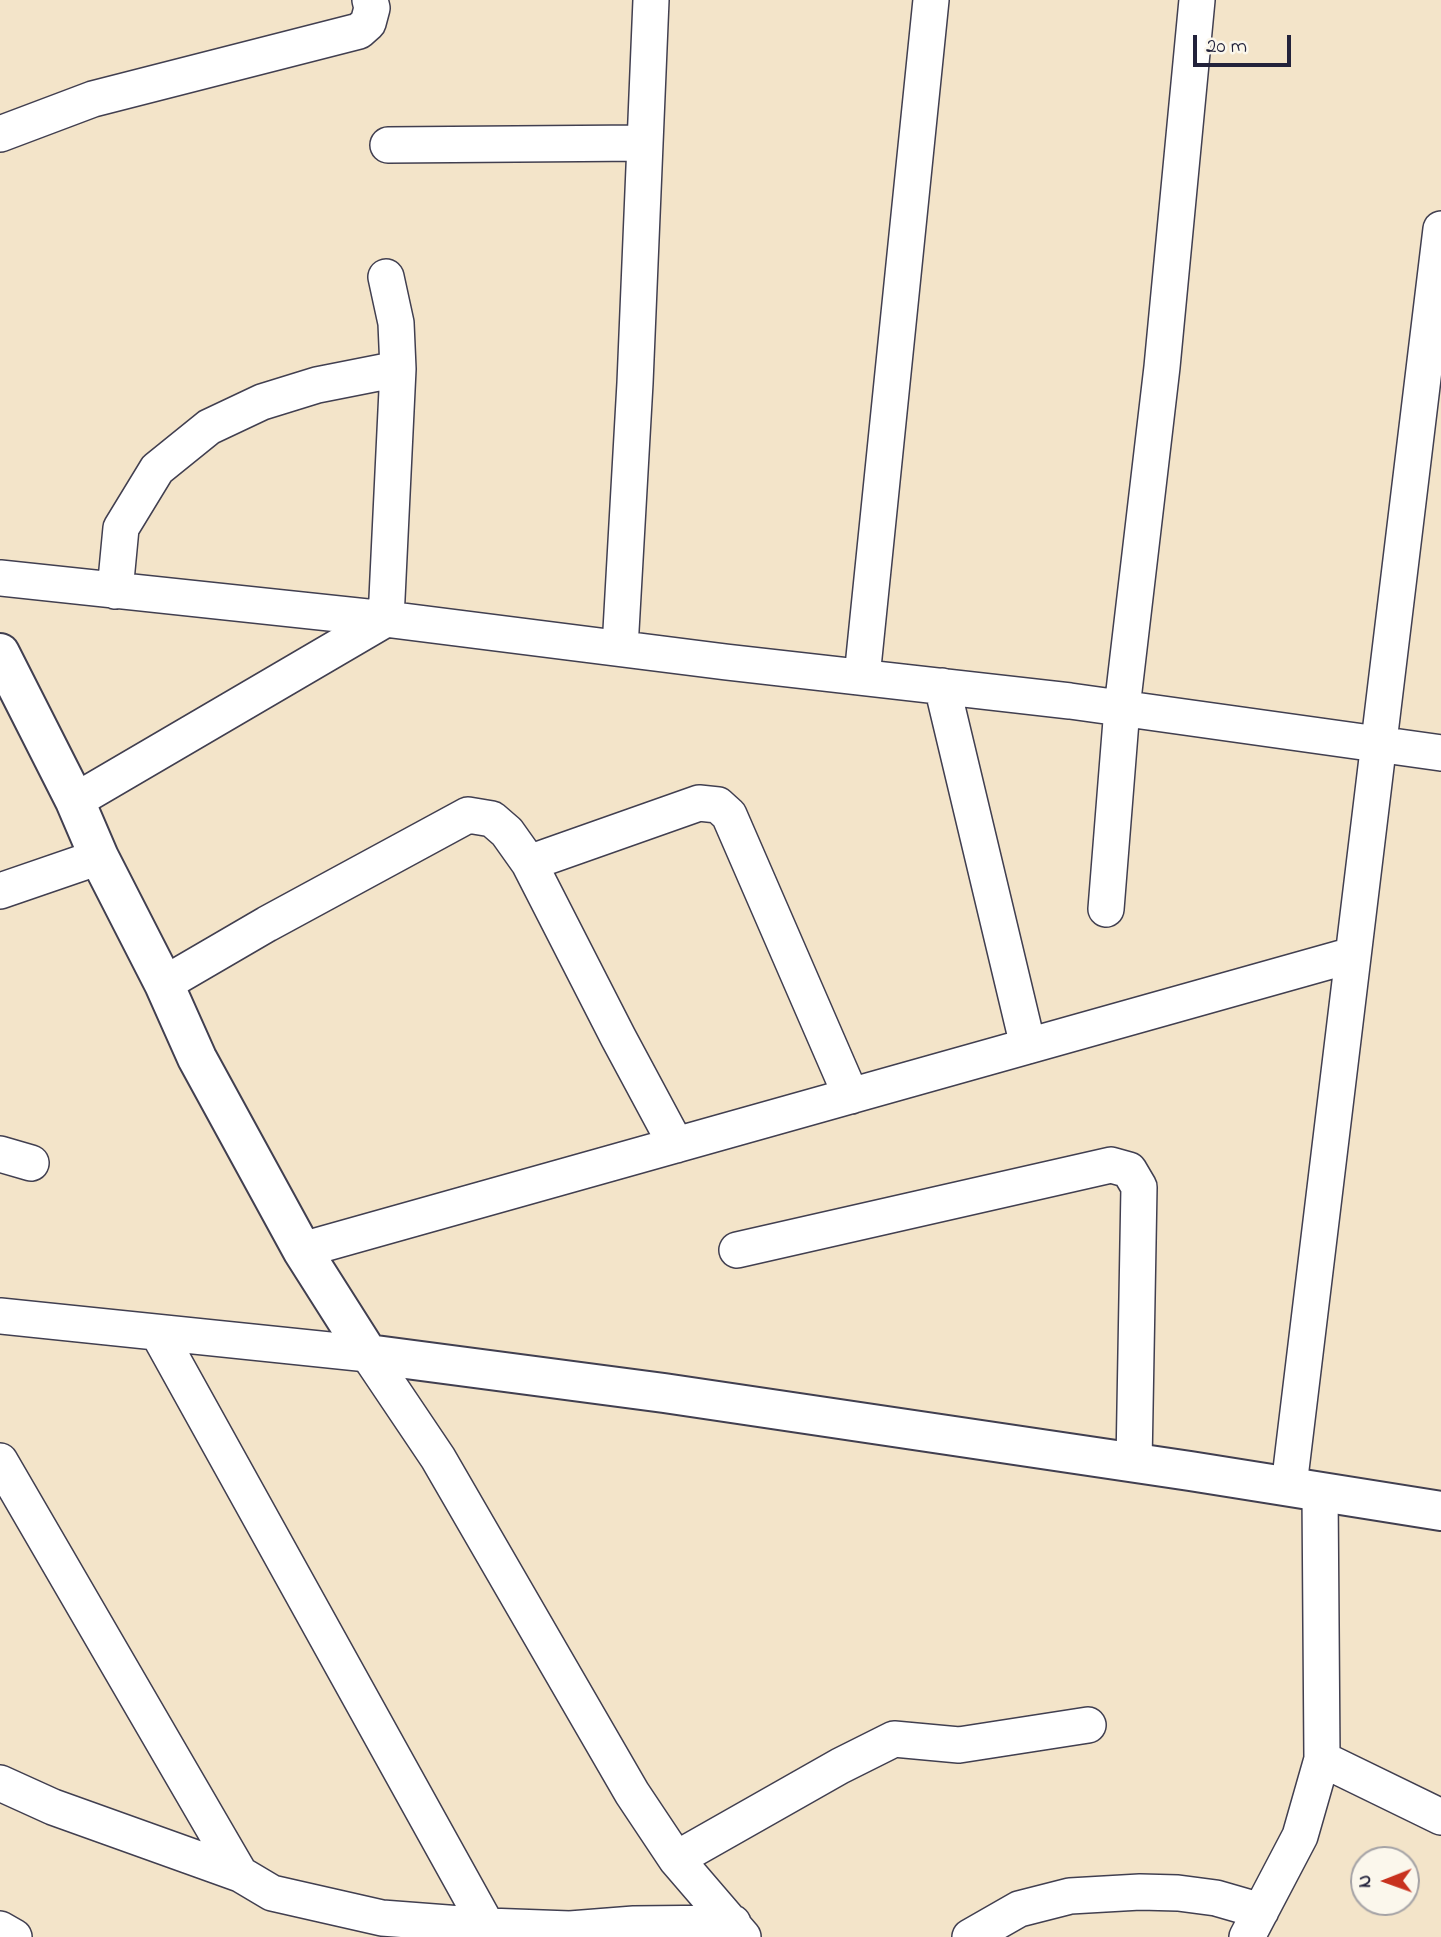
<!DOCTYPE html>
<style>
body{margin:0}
#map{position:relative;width:1441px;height:1937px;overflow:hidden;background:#f3e4c9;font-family:"Indie Flower",sans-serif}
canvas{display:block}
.north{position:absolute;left:1350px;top:1846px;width:70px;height:70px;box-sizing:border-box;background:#fbf7ec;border:2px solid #a4a2a5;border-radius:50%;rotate:269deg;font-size:19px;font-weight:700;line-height:28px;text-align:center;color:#22223b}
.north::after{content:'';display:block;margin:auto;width:24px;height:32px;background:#c8321e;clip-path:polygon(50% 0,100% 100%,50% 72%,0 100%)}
.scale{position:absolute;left:1193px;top:35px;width:98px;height:32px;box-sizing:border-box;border:4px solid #22223b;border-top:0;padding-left:9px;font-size:21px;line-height:24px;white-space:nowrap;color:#22223b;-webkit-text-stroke:5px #fbf7ec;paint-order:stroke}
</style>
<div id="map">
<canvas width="1441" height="1937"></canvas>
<div class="north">N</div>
<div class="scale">20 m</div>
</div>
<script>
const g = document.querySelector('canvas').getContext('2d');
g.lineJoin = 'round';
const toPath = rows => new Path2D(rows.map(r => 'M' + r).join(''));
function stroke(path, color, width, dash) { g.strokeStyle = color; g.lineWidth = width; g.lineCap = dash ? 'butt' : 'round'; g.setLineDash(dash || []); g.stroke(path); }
const minor = toPath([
 [0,134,93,99,359,31,368,23,372,8,370,0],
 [388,145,644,143],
 [0,578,386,619,726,662,1070,701,1441,753],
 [115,591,121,528,157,469,209,427,262,402,317,385,398,369],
 [620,648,635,383,651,0],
 [862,677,931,0],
 [942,686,1028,1046],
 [75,801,386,619,398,369,396,323,386,277],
 [529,863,699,803,718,805,729,815,851,1096],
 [0,891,99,857],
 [1106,909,1122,708,1162,367,1197,0],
 [164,984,267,924,468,815,492,819,507,832,529,863,618,1037,676,1145],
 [0,1154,31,1163],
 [302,1250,1352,955],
 [737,1250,1111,1165,1129,1170,1139,1187,1134,1463],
 [0,1316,368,1354,438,1458,632,1793,676,1859,743,1937],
 [158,1333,487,1926],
 [0,1461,240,1874],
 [1289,1486,1441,229],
 [1322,1759,1441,1817],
 [0,1783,53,1807,240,1874,272,1893,382,1918,487,1926,570,1929,634,1924,733,1923],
 [676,1859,840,1766,894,1739,959,1745,1088,1725],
 [0,1929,14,1937],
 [970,1937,1019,1909,1070,1896,1140,1892,1178,1893,1216,1898,1261,1911],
 [1247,1937,1300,1836,1322,1759,1320,1491]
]);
const tertiary = toPath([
 [0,653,75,801,99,857,164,984,197,1058,302,1250,368,1354,664,1393,1190,1471,1441,1511]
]);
stroke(minor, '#413f50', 38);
stroke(tertiary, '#413f50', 42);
stroke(minor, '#fff', 35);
stroke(tertiary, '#fff', 38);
</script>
